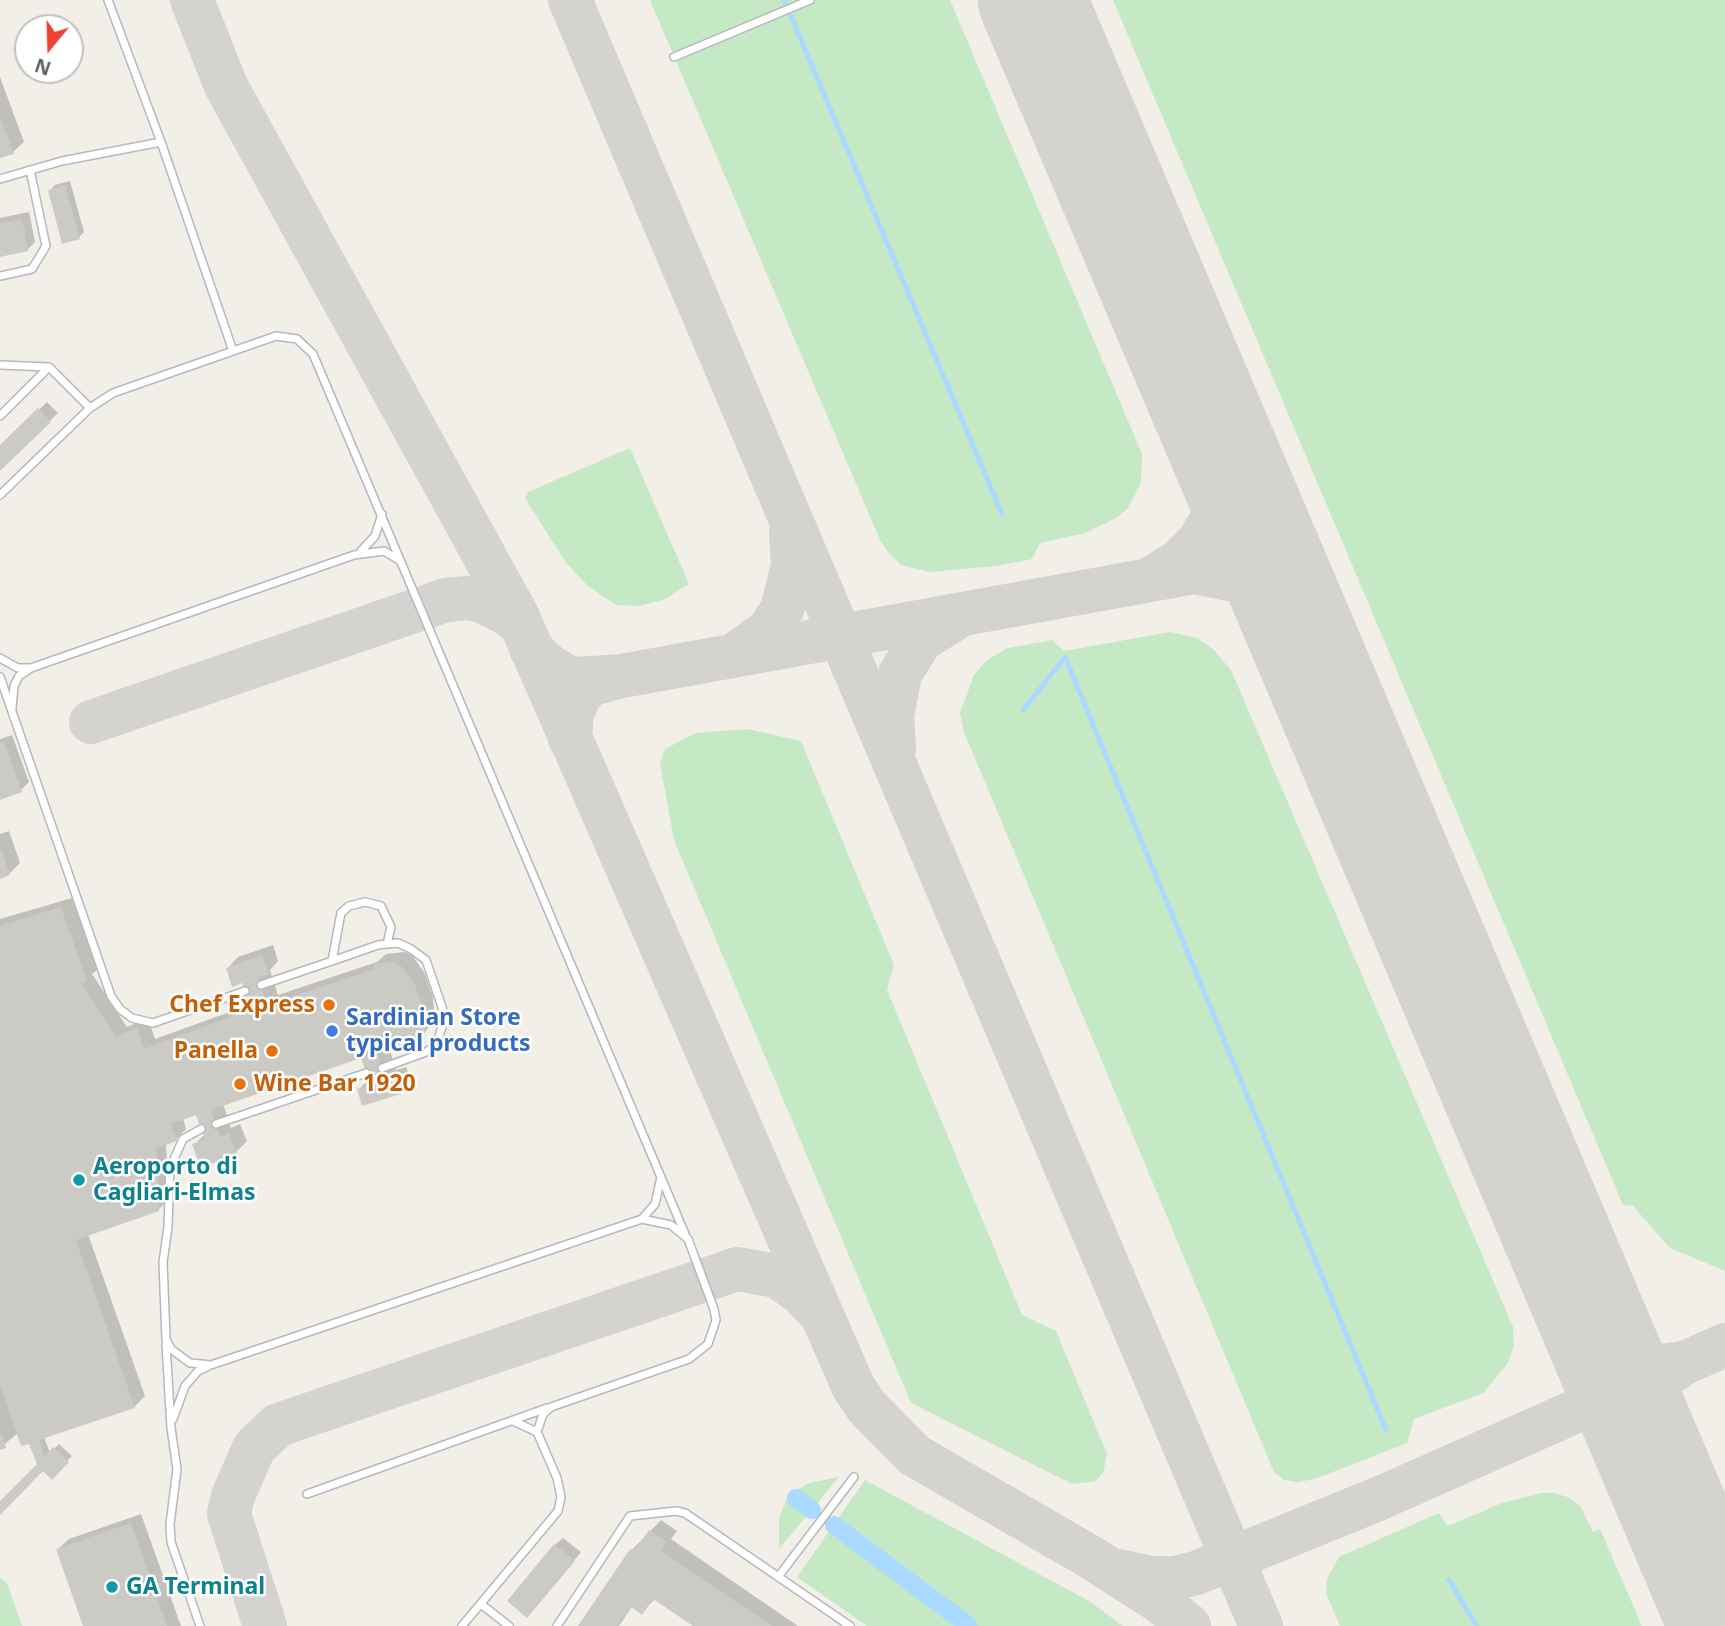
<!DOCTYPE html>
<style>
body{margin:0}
#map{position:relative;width:1725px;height:1626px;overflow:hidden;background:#f1efe8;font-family:"Noto Sans",sans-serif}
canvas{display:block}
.north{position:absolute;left:14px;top:14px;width:70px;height:70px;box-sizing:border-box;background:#fff;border:2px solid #bfc1c3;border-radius:50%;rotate:199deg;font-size:19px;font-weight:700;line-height:28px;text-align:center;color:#5f6368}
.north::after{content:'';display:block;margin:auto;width:24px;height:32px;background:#ea4335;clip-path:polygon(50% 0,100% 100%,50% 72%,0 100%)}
</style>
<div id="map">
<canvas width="1725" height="1626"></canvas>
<div class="north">N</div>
</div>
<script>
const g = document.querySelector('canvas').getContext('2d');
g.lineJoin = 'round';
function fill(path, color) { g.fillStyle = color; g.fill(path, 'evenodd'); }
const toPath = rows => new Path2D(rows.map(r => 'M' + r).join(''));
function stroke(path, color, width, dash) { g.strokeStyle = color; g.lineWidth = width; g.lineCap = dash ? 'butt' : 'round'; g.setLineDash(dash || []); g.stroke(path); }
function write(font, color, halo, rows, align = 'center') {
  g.font = font + ' "Noto Sans",sans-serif'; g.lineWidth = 5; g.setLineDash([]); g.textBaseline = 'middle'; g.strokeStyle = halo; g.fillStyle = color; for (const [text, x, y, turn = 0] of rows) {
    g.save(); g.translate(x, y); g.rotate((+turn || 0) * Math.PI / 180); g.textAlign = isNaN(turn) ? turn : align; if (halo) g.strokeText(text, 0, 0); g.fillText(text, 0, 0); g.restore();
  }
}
fill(toPath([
 [650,0,950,0,1142,454,1141,483,1128,508,1118,517,1085,533,1040,543,1032,559,996,566,929,572,901,565,889,553,881,542],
 [1113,0,1725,0,1725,1271,1670,1248,1633,1206,1623,1205],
 [630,448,689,584,663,600,639,606,616,605,588,586,566,563,525,498,528,492],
 [1170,632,1197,638,1213,649,1231,670,1513,1327,1514,1346,1508,1363,1483,1393,1414,1419,1407,1443,1315,1479,1297,1482,1284,1480,1274,1472,964,732,960,713,974,675,987,660,1008,648,1052,640,1064,651],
 [747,729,801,741,894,965,887,990,1022,1315,1056,1331,1107,1454,1103,1473,1096,1481,1073,1484,1062,1479,911,1403,674,840,660,763,665,749,696,733],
 [839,1477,779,1549,779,1519,788,1495,809,1483],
 [865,1480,1089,1601,1123,1626,867,1626,797,1577],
 [1541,1493,1555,1493,1570,1498,1580,1506,1593,1532,1600,1529,1642,1626,1340,1626,1326,1593,1327,1579,1339,1557,1439,1513,1448,1526,1502,1503],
 [0,1578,7,1583,22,1626,0,1626]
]), '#c5e8c5');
fill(toPath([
 [0,77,24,142,13,152,0,156],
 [70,181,84,232,79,237,50,190,55,185],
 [29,212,35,242,27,250,0,255,0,218],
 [47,402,58,413,0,469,0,448],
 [12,735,29,782,21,790,0,798,0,739],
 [9,831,20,863,9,874,0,877,0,834],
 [72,898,97,970,92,974,127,1027,148,1018,155,1039,252,1004,243,980,228,968,238,957,273,945,278,961,270,970,278,995,377,962,386,954,405,952,413,956,425,974,433,997,435,1019,419,1040,389,1047,396,1070,406,1067,411,1082,400,1092,359,1089,370,1078,362,1056,223,1104,231,1128,240,1124,247,1141,236,1152,194,1145,205,1134,197,1113,183,1118,186,1129,176,1139,166,1143,169,1199,158,1210,88,1234,145,1396,134,1407,44,1437,50,1453,59,1444,72,1456,52,1477,43,1469,0,1512,0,1504,38,1465,31,1441,18,1433,0,1448,0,919],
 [141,1514,181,1626,85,1626,58,1549,69,1539],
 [661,1520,677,1531,671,1539,798,1626,696,1626,655,1599,642,1612,632,1606,619,1626,580,1626,632,1550],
 [563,1538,581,1552,535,1608,555,1545]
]), '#0003');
stroke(toPath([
 [784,0,786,5],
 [790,14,1002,514],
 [1023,710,1065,657,1386,1430],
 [1449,1580,1477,1626]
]), '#aadaff', 5);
stroke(toPath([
 [796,1498,812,1510],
 [834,1525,969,1626]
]), '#aadaff', 18);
stroke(toPath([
 [192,0,226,86,517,615,853,1386,866,1406,914,1455,1092,1558,1159,1601,1189,1626],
 [570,0,1261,1626],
 [1153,577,1178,562,1199,541,1216,513,1222,481,1217,448,1197,388],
 [531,649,549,666,567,677,576,679,622,676,592,684,581,693,572,713,570,739],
 [733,656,768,631,782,610,793,565,791,533],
 [622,676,1194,572,1243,582,1268,596,1288,615,1320,676],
 [91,722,446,600,467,598,482,601,510,615,521,625],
 [894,748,892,716,900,674,921,640,953,620],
 [1592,1318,1615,1349,1626,1356,1661,1366,1683,1363],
 [1663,1485,1645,1422,1657,1386,1667,1374,1679,1367],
 [1119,1571,1150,1578,1175,1578,1196,1573,1378,1499,1725,1345],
 [265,1626,229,1514,233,1496,254,1448,278,1425,737,1269,777,1276,801,1293,816,1309]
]), '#d4d3d0', 44);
stroke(toPath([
 [1032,0,1723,1626]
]), '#d4d3d0', 108);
fill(toPath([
 [0,117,14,154,0,158],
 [65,185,80,239,62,244,48,190],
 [22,219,28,251,0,257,0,223],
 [38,408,51,422,0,471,0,445],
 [4,742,22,792,0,800,0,743],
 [0,847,10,875,0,879],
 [61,907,87,982,81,983,116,1037,137,1028,144,1049,252,1009,242,983,232,987,226,968,262,955,269,974,258,977,267,1005,375,969,374,964,394,962,402,967,415,985,423,1008,425,1031,420,1041,405,1049,403,1045,377,1053,386,1079,396,1076,401,1094,362,1106,357,1089,370,1084,361,1058,211,1110,220,1137,229,1133,237,1154,201,1168,192,1144,205,1140,196,1115,171,1124,177,1141,156,1148,159,1211,76,1240,135,1408,39,1440,44,1456,53,1447,69,1462,52,1480,43,1471,0,1515,0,1501,37,1464,29,1444,21,1446,0,1384,0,926],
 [0,1430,6,1448,0,1450],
 [131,1523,167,1626,83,1626,56,1549],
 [649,1530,667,1542,661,1551,772,1626,693,1626,653,1599,642,1615,630,1606,617,1626,578,1626,630,1549,634,1551],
 [554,1544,575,1561,527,1618,507,1601]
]), '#cccac5');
const lane = toPath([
 [108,0,161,142],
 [674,57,810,0],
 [0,179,62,161,161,142,233,351],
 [0,276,32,269,46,246,30,170],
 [0,365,49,367],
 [90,408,113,393,276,336,297,339,313,354,685,1234],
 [0,416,49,367,90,408,0,495],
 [361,551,375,536,382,514],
 [0,658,18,668,31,668,354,555,384,551,399,560],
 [0,677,111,996,120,1009,132,1018,153,1023,245,991],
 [12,708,14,686,19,676,31,668],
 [261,985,332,961],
 [382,1068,426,1052,436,1045,443,1024,443,1010,426,960,411,949,398,943,387,944,378,945,332,961,341,913,349,906,365,902,381,906,391,927,387,944],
 [216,1124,366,1073],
 [201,1129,183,1139,170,1168,168,1227,163,1262,166,1339,171,1349,190,1363,211,1365,642,1219,671,1225,688,1239,714,1309,716,1320,708,1344,689,1359,551,1407,543,1414,537,1432,557,1478,561,1497,558,1511,462,1626],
 [642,1219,655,1204,661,1177],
 [166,1344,171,1428,177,1469,170,1524,171,1542,200,1626],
 [173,1419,185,1386,198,1371,207,1367],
 [513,1421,537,1432],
 [307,1494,547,1408],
 [778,1577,854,1477],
 [481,1604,509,1626],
 [557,1626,630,1516,676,1511,685,1513,850,1626]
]);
stroke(lane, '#b5b8bc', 10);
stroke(lane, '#fff', 7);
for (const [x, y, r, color] of [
 [329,1005,7,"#e8710a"],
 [332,1031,7,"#3f7fe0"],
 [272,1051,7,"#e8710a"],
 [240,1084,7,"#e8710a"],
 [79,1180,7,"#0f9aa8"],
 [112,1587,7,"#0f9aa8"]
]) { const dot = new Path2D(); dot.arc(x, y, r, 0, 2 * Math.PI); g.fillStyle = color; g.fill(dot); stroke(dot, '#fff', 2.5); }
write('bold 23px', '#c56008', '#fff', [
 ["Chef Express",315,1005],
 ["Panella",258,1051],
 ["Wine Bar 1920",254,1084,"left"]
], 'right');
write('bold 23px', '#366cbe', '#fff', [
 ["Sardinian Store",346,1018],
 ["typical products",346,1044]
], 'left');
write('bold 23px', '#0d838f', '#fff', [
 ["Aeroporto di",93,1167],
 ["Cagliari-Elmas",93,1193],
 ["GA Terminal",126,1587]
], 'left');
</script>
